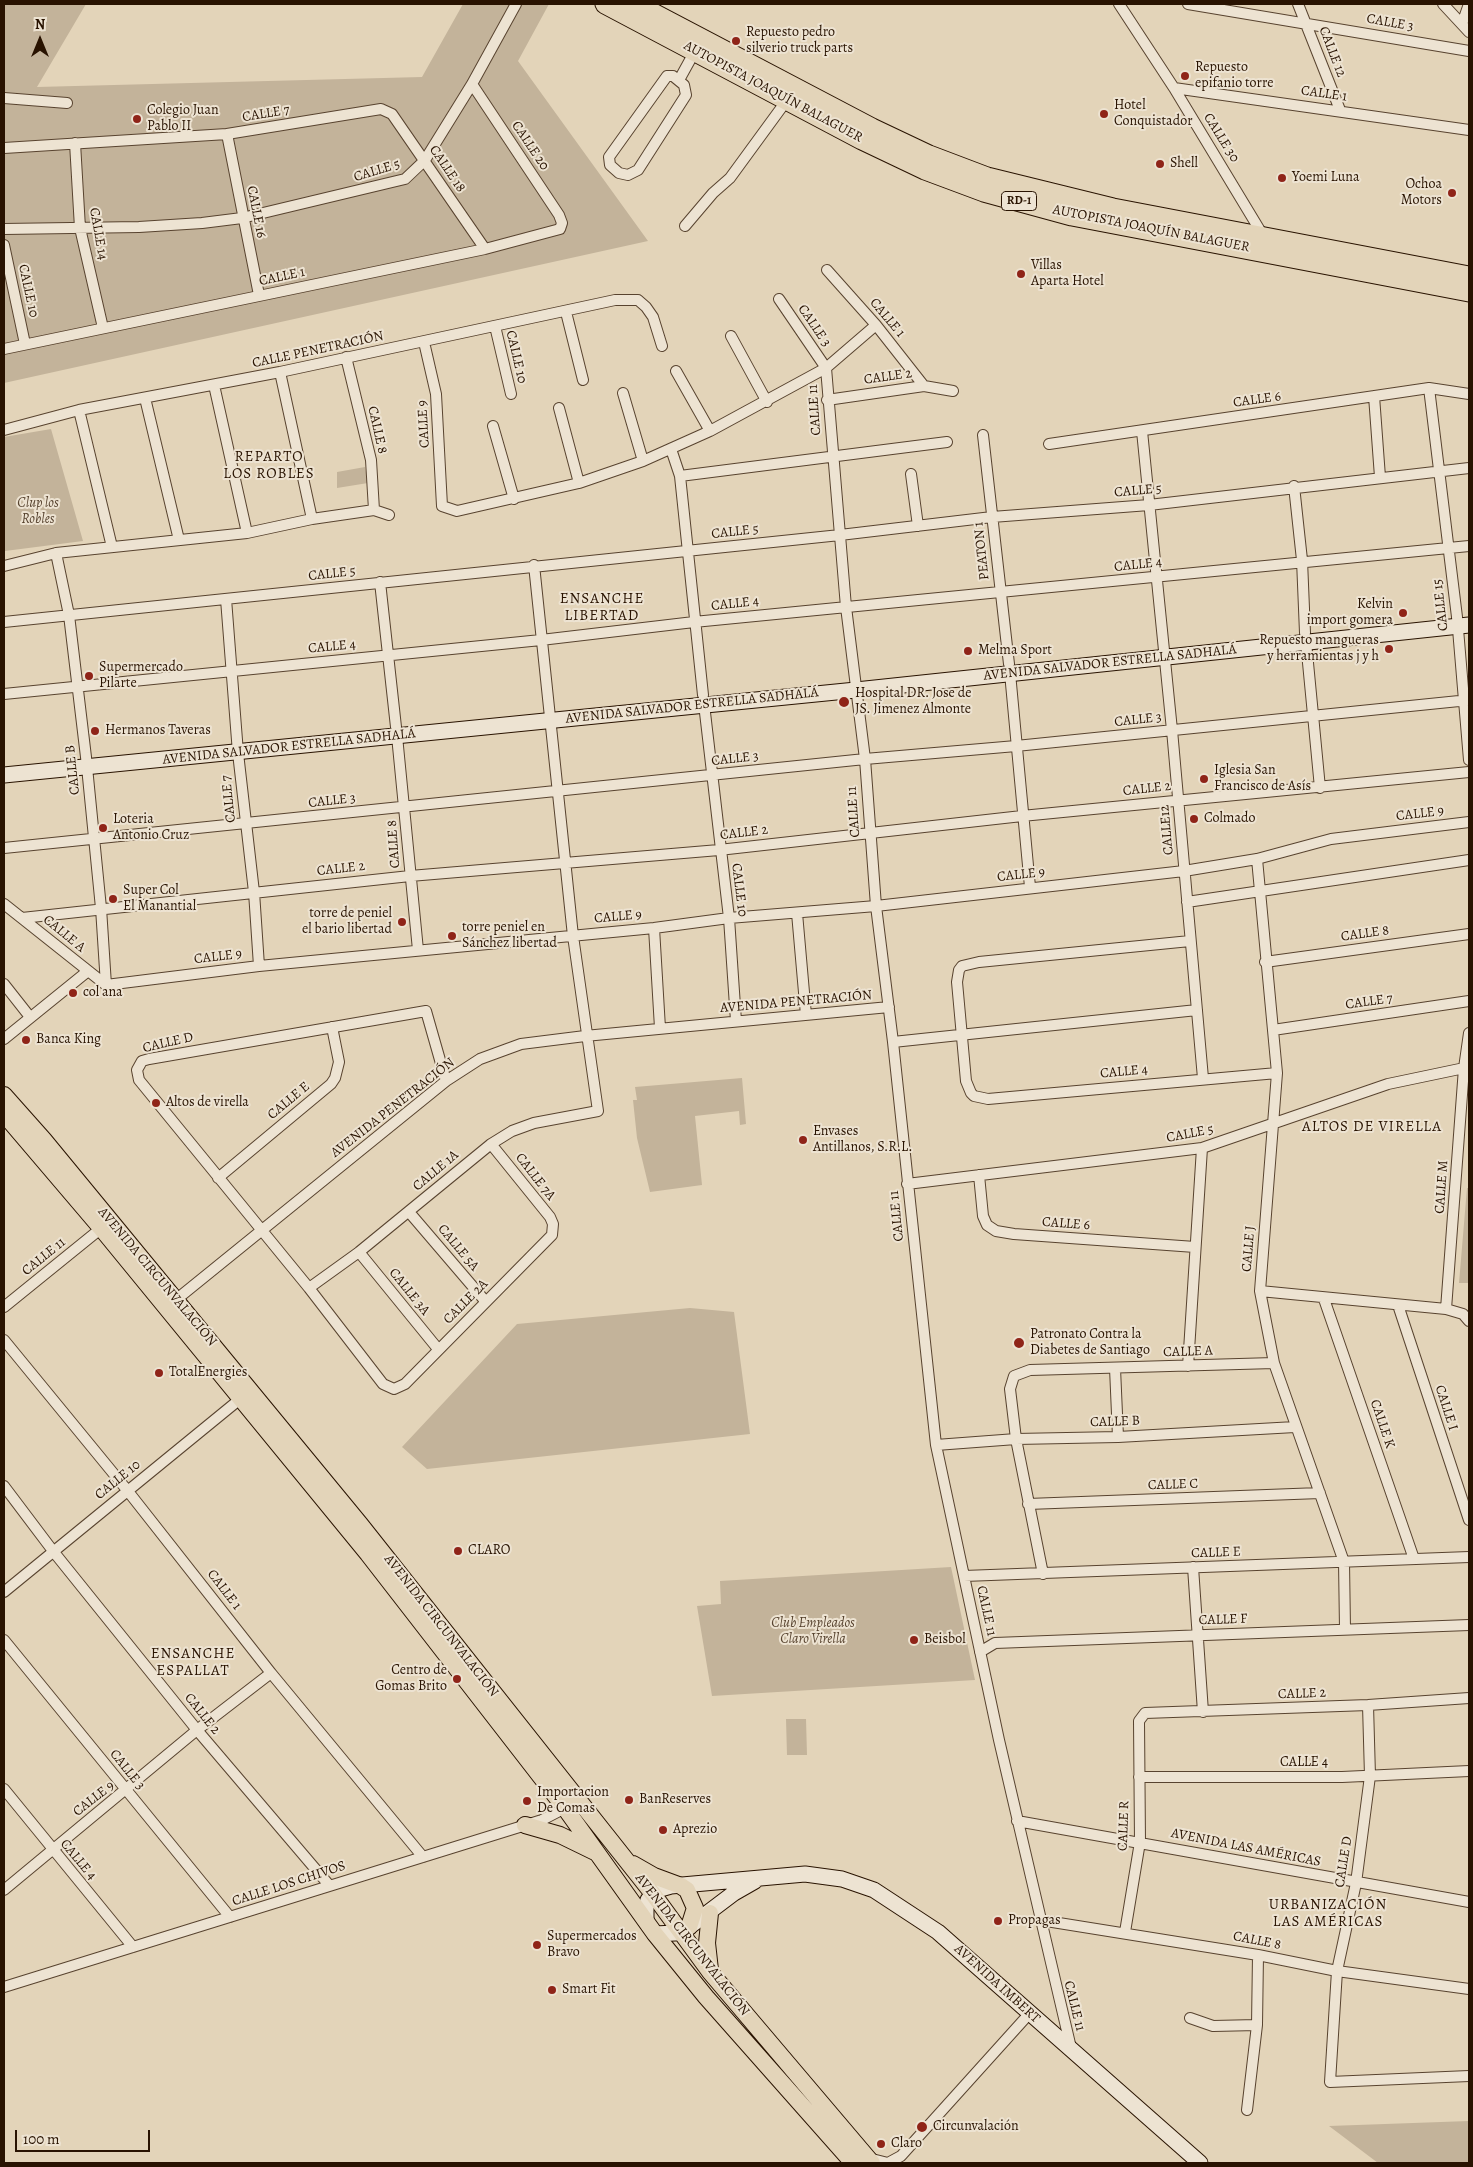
<!DOCTYPE html>
<meta charset="utf-8">
<style>
body{margin:0}
#map{position:relative;width:1473px;height:2167px;overflow:hidden;background:#e3d4b9;font-family:Alegreya,serif}
canvas{display:block}
.frame{position:absolute;inset:0;border:5px solid #291301;pointer-events:none}
.north{position:absolute;left:15px;top:15px;width:50px;height:50px;-webkit-text-stroke:4px #ede3d2;paint-order:stroke;rotate:0deg;font-size:14px;font-weight:700;line-height:20px;text-align:center;color:#291301}
.north::after{content:'';display:block;margin:auto;width:18px;height:22px;background:#291301;clip-path:polygon(50% 0,100% 100%,50% 72%,0 100%)}
.scale{position:absolute;left:15px;top:2130px;width:135px;height:22px;box-sizing:border-box;border:2px solid #291301;border-top:0;padding-left:6px;font-size:15px;line-height:18px;white-space:nowrap;color:#291301;-webkit-text-stroke:4px #ede3d2;paint-order:stroke}
</style>
<div id="map">
<canvas width="1473" height="2167"></canvas>
<div class="frame"></div>
<div class="north">N</div>
<div class="scale">100 m</div>
</div>
<script>
const g = document.querySelector('canvas').getContext('2d');
g.lineJoin = 'round';
function fill(path, color) { g.fillStyle = color; g.fill(path, 'evenodd'); }
const toPath = rows => new Path2D(rows.map(r => 'M' + r).join(''));
function stroke(path, color, width, dash) { g.strokeStyle = color; g.lineWidth = width; g.lineCap = dash ? 'butt' : 'round'; g.setLineDash(dash || []); g.stroke(path); }
function write(font, color, halo, rows, align = 'center') {
  g.font = font + ' Alegreya,serif'; g.lineWidth = 4; g.setLineDash([]); g.textBaseline = 'middle'; g.strokeStyle = halo; g.fillStyle = color; for (const [text, x, y, turn = 0] of rows) {
    g.save(); g.translate(x, y); g.rotate((+turn || 0) * Math.PI / 180); g.textAlign = isNaN(turn) ? turn : align; if (halo) g.strokeText(text, 0, 0); g.fillText(text, 0, 0); g.restore();
  }
}
fill(toPath([
 [4,4,86,4,37,87,422,77,463,4,549,4,518,61,648,241,4,383],
 [51,429,83,541,5,551,4,437],
 [365,467,368,483,337,488,337,472],
 [742,1078,746,1124,740,1125,739,1111,695,1116,702,1185,650,1192,637,1138,633,1100,637,1100,635,1087],
 [1467,1188,1469,1188,1469,1283,1459,1283],
 [690,1308,734,1312,750,1434,427,1469,402,1447,517,1324],
 [951,1567,975,1680,712,1696,697,1606,721,1604,720,1581],
 [786,1719,806,1719,807,1755,787,1755],
 [1469,2121,1469,2163,1378,2163,1329,2126]
]), '#c3b39a');
const minor = toPath([
 [1119,4,1174,88,1264,237],
 [1188,4,1469,51],
 [1298,4,1340,110],
 [1443,4,1469,32],
 [1462,24,1469,4],
 [667,76,673,76,684,85,686,95,638,170,628,175,619,173,610,165,609,157,667,76],
 [679,80,695,51],
 [1174,88,1469,130],
 [4,98,67,103],
 [227,134,259,295],
 [75,143,80,228,103,328],
 [4,148,227,134,381,109,392,114,485,249],
 [685,226,713,193,730,178,787,100],
 [4,229,139,227,202,223,242,218,405,179,425,160,472,84,516,4],
 [4,245,25,344],
 [827,270,876,325,924,386],
 [779,299,826,368,846,607,865,759,876,906,893,1042,936,1445,999,1740,1071,2048],
 [566,312,583,380],
 [495,326,511,394],
 [731,336,767,402],
 [424,342,436,394,442,506,457,511,579,483,643,461,710,431,826,368,876,325],
 [4,349,485,249,560,229,562,223,559,215,472,84],
 [346,357,371,460,374,510],
 [676,371,710,431],
 [280,372,312,519],
 [214,385,247,533],
 [1429,388,1457,617,1469,760],
 [623,393,643,461],
 [1374,396,1380,477],
 [145,398,179,540],
 [827,400,924,386,953,391],
 [559,408,579,483],
 [79,410,112,547],
 [493,426,514,499],
 [4,430,79,410,280,372,615,300,638,300,646,307,653,317,662,346],
 [1142,431,1172,730,1203,1078],
 [983,435,1009,664],
 [1049,444,1429,388,1469,394],
 [671,449,680,476,703,695],
 [911,474,918,526],
 [680,476,947,442],
 [1294,486,1302,560,1305,633],
 [56,553,69,615,86,757,101,908,106,985],
 [4,566,56,553,247,533,312,519,374,510,389,515],
 [380,582,396,727],
 [226,599,238,753,254,892,259,966],
 [4,622,840,535,992,517,1149,505,1469,468],
 [1306,642,1320,788],
 [1010,673,1030,887],
 [4,694,541,640,694,622,1469,546],
 [704,704,729,918,736,1021],
 [397,736,418,950],
 [4,848,865,759,1016,746,1469,700],
 [1257,859,1277,1073,1260,1291,1274,1363,1344,1562,1345,1629],
 [1187,902,1469,860],
 [4,904,106,985],
 [797,913,806,1015],
 [22,918,410,876,719,850,1022,816,1469,772],
 [654,928,660,1028],
 [1190,941,979,962,962,966,959,970,957,982,966,1081,971,1093,974,1096,988,1099,1277,1073],
 [1265,962,1469,934],
 [4,984,30,1017],
 [106,985,259,966,654,928,729,918,876,906,1184,871,1257,859,1331,839,1469,822],
 [1273,1030,1469,1001],
 [4,1039,88,971],
 [893,1042,1197,1010],
 [446,1081,426,1011,149,1059,142,1061,137,1070,139,1080,309,1288,383,1384,394,1389,405,1384,552,1235,553,1224,550,1217,491,1144],
 [979,1175,983,1216,987,1225,996,1231,1014,1234,1195,1247],
 [218,1178,331,1084,335,1078,339,1062,332,1027],
 [907,1184,1202,1148,1388,1084,1469,1067],
 [409,1212,486,1302],
 [359,1252,438,1349],
 [309,1288,359,1252,491,1144,512,1131,534,1123,598,1111,573,936,534,565],
 [1260,1291,1446,1309,1463,1314,1469,1321],
 [1324,1299,1414,1559],
 [172,1303,446,1081,480,1059,521,1044,585,1036,889,1007],
 [1398,1305,1469,1520],
 [4,1307,104,1226],
 [1446,1309,1464,1068,1469,1033],
 [4,1340,127,1490,271,1673,423,1857],
 [1188,1366,1202,1148],
 [1115,1368,1118,1437],
 [936,1445,1016,1439,1118,1437,1295,1427],
 [4,1486,53,1551,197,1730,329,1885],
 [1028,1504,1320,1493],
 [1193,1567,1203,1712],
 [1043,1574,1016,1439,1010,1389,1014,1376,1030,1370,1274,1363],
 [964,1576,1469,1557],
 [4,1592,245,1395],
 [4,1640,230,1917],
 [980,1652,995,1643,1469,1625],
 [1368,1705,1370,1776,1356,1883,1337,1971,1330,2082,1469,2076],
 [1139,1777,1342,1777,1469,1771],
 [4,1789,133,1947],
 [1017,1821,1469,1902],
 [4,1890,197,1730,271,1673],
 [1040,1920,1258,1955,1337,1971,1469,1989],
 [1125,1932,1140,1842,1139,1721,1145,1713,1368,1705,1469,1698],
 [4,1987,542,1820,569,1806],
 [1190,2018,1213,2026,1257,2025],
 [1247,2110,1257,2025,1258,1955],
 [868,2158,888,2163,901,2156,1029,2014]
]);
const secondary = toPath([
 [4,775,856,690,1469,625],
 [646,1921,646,1907,648,1900,657,1890,671,1886,805,1874,842,1879,874,1890,938,1932,1200,2163],
 [655,1934,675,1933,689,1927,734,1893,755,1881]
]);
const primary = toPath([
 [4,1095,44,1140,360,1524,653,1894,710,1972,872,2163],
 [4,1114,101,1228,368,1554,565,1808,655,1934,706,1997,853,2163],
 [525,1825,560,1835,597,1853],
 [633,1864,654,1876,681,1886,687,1890,695,1908,689,1927],
 [710,1913,707,1943,710,1970]
]);
const motorway = toPath([
 [605,4,862,140,925,170,984,192,1072,216,1469,292],
 [636,4,872,128,929,155,987,177,1113,208,1469,276]
]);
stroke(minor, '#58432f', 12);
stroke(secondary, '#291301', 17);
stroke(primary, '#291301', 18);
stroke(motorway, '#291301', 21);
stroke(minor, '#ede3d2', 10);
stroke(secondary, '#ede3d2', 15);
stroke(primary, '#e3d4b9', 16);
stroke(motorway, '#e3d4b9', 19);
for (const [x, y, r, color] of [
 [736,41,5,"#8f2418"],
 [1185,76,5,"#8f2418"],
 [1104,114,5,"#8f2418"],
 [137,119,5,"#8f2418"],
 [1160,164,5,"#8f2418"],
 [1282,178,5,"#8f2418"],
 [1452,193,5,"#8f2418"],
 [1021,274,5,"#8f2418"],
 [1403,613,5,"#8f2418"],
 [1389,649,5,"#8f2418"],
 [968,651,5,"#8f2418"],
 [89,676,5,"#8f2418"],
 [844,702,6,"#8f2418"],
 [95,731,5,"#8f2418"],
 [1204,779,5,"#8f2418"],
 [1194,819,5,"#8f2418"],
 [103,828,5,"#8f2418"],
 [113,899,5,"#8f2418"],
 [402,922,5,"#8f2418"],
 [452,936,5,"#8f2418"],
 [73,993,5,"#8f2418"],
 [26,1040,5,"#8f2418"],
 [156,1103,5,"#8f2418"],
 [803,1140,5,"#8f2418"],
 [1019,1343,6,"#8f2418"],
 [159,1373,5,"#8f2418"],
 [458,1551,5,"#8f2418"],
 [914,1640,5,"#8f2418"],
 [457,1679,5,"#8f2418"],
 [629,1800,5,"#8f2418"],
 [527,1801,5,"#8f2418"],
 [663,1830,5,"#8f2418"],
 [998,1921,5,"#8f2418"],
 [537,1945,5,"#8f2418"],
 [552,1990,5,"#8f2418"],
 [922,2127,6,"#8f2418"],
 [881,2144,5,"#8f2418"]
]) { const dot = new Path2D(); dot.arc(x, y, r, 0, 2 * Math.PI); g.fillStyle = color; g.fill(dot); stroke(dot, '#ede3d2', 2); }
for (const [x, y, w] of [
 [1019,201,35]
]) { const box = new Path2D(); box.roundRect(x - w / 2, y - 9.5, w, 19, 4); g.fillStyle = '#ede3d2'; g.fill(box); stroke(box, '#291301', 1); }
write('bold 12px', '#291301', null, [
 ["RD-1",1019,201]
]);
write('14px', '#291301', '#ede3d2', [
 ["CALLE 3",1390,23,10],
 ["CALLE 12",1332,52,69],
 ["AUTOPISTA JOAQUÍN BALAGUER",773,92,28],
 ["CALLE 1",1324,94,8],
 ["CALLE 7",266,114,-9],
 ["CALLE 30",1221,138,58],
 ["CALLE 20",530,146,56],
 ["CALLE 18",447,169,56],
 ["CALLE 5",377,171,-17],
 ["CALLE 16",256,212,79],
 ["AUTOPISTA JOAQUÍN BALAGUER",1151,229,11],
 ["CALLE 14",98,234,80],
 ["CALLE 1",282,277,-12],
 ["CALLE 10",28,291,78],
 ["CALLE 1",887,318,50],
 ["CALLE 3",814,326,56],
 ["CALLE PENETRACIÓN",318,350,-12],
 ["CALLE 10",516,357,77],
 ["CALLE 2",888,377,-8],
 ["CALLE 6",1257,400,-8],
 ["CALLE 11",815,410,-94],
 ["CALLE 9",424,424,-93],
 ["CALLE 8",377,430,77],
 ["CALLE 5",1138,491,-5],
 ["CALLE 5",735,532,-6],
 ["PEATON 1",982,551,-96],
 ["CALLE 4",1138,565,-6],
 ["CALLE 5",332,574,-6],
 ["CALLE 4",735,604,-6],
 ["CALLE 15",1441,605,-97],
 ["CALLE 4",332,647,-5],
 ["AVENIDA SALVADOR ESTRELLA SADHALÁ",1110,663,-6],
 ["AVENIDA SALVADOR ESTRELLA SADHALÁ",692,706,-6],
 ["CALLE 3",1138,720,-6],
 ["AVENIDA SALVADOR ESTRELLA SADHALÁ",289,747,-6],
 ["CALLE 3",735,759,-6],
 ["CALLE B",73,770,-96],
 ["CALLE 2",1147,789,-6],
 ["CALLE 7",229,799,-96],
 ["CALLE 3",332,801,-6],
 ["CALLE 11",854,812,-94],
 ["CALLE 9",1420,814,-7],
 ["CALLE12",1167,830,-95],
 ["CALLE 2",744,833,-7],
 ["CALLE 8",394,844,-94],
 ["CALLE 2",341,869,-6],
 ["CALLE 9",1021,875,-6],
 ["CALLE 10",739,890,83],
 ["CALLE 9",618,917,-5],
 ["CALLE A",64,934,39],
 ["CALLE 8",1365,934,-8],
 ["CALLE 9",218,957,-7],
 ["AVENIDA PENETRACIÓN",796,1002,-5],
 ["CALLE 7",1369,1002,-8],
 ["CALLE D",168,1043,-13],
 ["CALLE 4",1124,1072,-5],
 ["CALLE E",289,1101,-40],
 ["AVENIDA PENETRACIÓN",393,1108,-38],
 ["CALLE 5",1190,1134,-11],
 ["CALLE 1A",436,1171,-40],
 ["CALLE 7A",535,1177,52],
 ["CALLE M",1442,1187,-86],
 ["CALLE 11",897,1216,-96],
 ["CALLE 6",1066,1224,4],
 ["CALLE 5A",458,1248,50],
 ["CALLE J",1249,1249,-85],
 ["CALLE 11",44,1257,-39],
 ["AVENIDA CIRCUNVALACIÓN",157,1277,50],
 ["CALLE 3A",409,1292,51],
 ["CALLE 2A",466,1302,-45],
 ["CALLE A",1188,1352,-2],
 ["CALLE I",1446,1408,72],
 ["CALLE B",1115,1422,-2],
 ["CALLE K",1382,1424,71],
 ["CALLE 10",118,1480,-39],
 ["CALLE C",1173,1485,-2],
 ["CALLE E",1216,1553,-2],
 ["CALLE 1",224,1590,52],
 ["CALLE 11",986,1611,78],
 ["CALLE F",1223,1620,-2],
 ["AVENIDA CIRCUNVALACIÓN",441,1626,52],
 ["CALLE 2",1302,1694,-2],
 ["CALLE 2",202,1714,51],
 ["CALLE 4",1304,1763],
 ["CALLE 3",127,1770,51],
 ["CALLE 9",94,1799,-38],
 ["CALLE R",1124,1826,-88],
 ["AVENIDA LAS AMÉRICAS",1246,1848,11],
 ["CALLE 4",78,1860,50],
 ["CALLE D",1344,1862,-81],
 ["CALLE LOS CHIVOS",289,1884,-18],
 ["CALLE 8",1257,1941,11],
 ["AVENIDA CIRCUNVALACIÓN",692,1945,52],
 ["AVENIDA IMBERT",997,1984,42],
 ["CALLE 11",1074,2006,76]
]);
write('14px', '#291301', '#ede3d2', [
 ["Repuesto pedro",746,33],
 ["silverio truck parts",746,49],
 ["Repuesto",1195,68],
 ["epifanio torre",1195,84],
 ["Hotel",1114,106],
 ["Conquistador",1114,122],
 ["Colegio Juan",147,111],
 ["Pablo II",147,127],
 ["Shell",1170,164],
 ["Yoemi Luna",1292,178],
 ["Ochoa",1442,185,"right"],
 ["Motors",1442,201,"right"],
 ["Villas",1031,266],
 ["Aparta Hotel",1031,282],
 ["Kelvin",1393,605,"right"],
 ["import gomera",1393,621,"right"],
 ["Repuesto mangueras",1379,641,"right"],
 ["y herramientas j y h",1379,657,"right"],
 ["Melma Sport",978,651],
 ["Supermercado",99,668],
 ["Pilarte",99,684],
 ["Hospital DR. Jose de",855,694],
 ["JS. Jimenez Almonte",855,710],
 ["Hermanos Taveras",105,731],
 ["Iglesia San",1214,771],
 ["Francisco de Asís",1214,787],
 ["Colmado",1204,819],
 ["Loteria",113,820],
 ["Antonio Cruz",113,836],
 ["Super Col",123,891],
 ["El Manantial",123,907],
 ["torre de peniel",392,914,"right"],
 ["el bario libertad",392,930,"right"],
 ["torre peniel en",462,928],
 ["Sánchez libertad",462,944],
 ["col ana",83,993],
 ["Banca King",36,1040],
 ["Altos de virella",166,1103],
 ["Envases",813,1132],
 ["Antillanos, S.R.L.",813,1148],
 ["Patronato Contra la",1030,1335],
 ["Diabetes de Santiago",1030,1351],
 ["TotalEnergies",169,1373],
 ["CLARO",468,1551],
 ["Beisbol",924,1640],
 ["Centro de",447,1671,"right"],
 ["Gomas Brito",447,1687,"right"],
 ["Importacion",537,1793],
 ["De Comas",537,1809],
 ["BanReserves",639,1800],
 ["Aprezio",673,1830],
 ["Propagas",1008,1921],
 ["Supermercados",547,1937],
 ["Bravo",547,1953],
 ["Smart Fit",562,1990],
 ["Circunvalación",933,2127],
 ["Claro",891,2144]
], 'left');
write('italic 14px', '#57432f', '#ede3d2', [
 ["Clup los",38,504],
 ["Robles",38,520],
 ["Club Empleados",813,1624],
 ["Claro Virella",813,1640]
]);
g.letterSpacing = '1px';
write('15px', '#291301', '#ede3d2', [
 ["REPARTO",269,457],
 ["LOS ROBLES",269,474],
 ["ENSANCHE",602,599],
 ["LIBERTAD",602,616],
 ["ALTOS DE VIRELLA",1372,1127],
 ["ENSANCHE",193,1654],
 ["ESPALLAT",193,1671],
 ["URBANIZACIÓN",1328,1905],
 ["LAS AMÉRICAS",1328,1922]
]);
g.letterSpacing = '0px';
</script>
